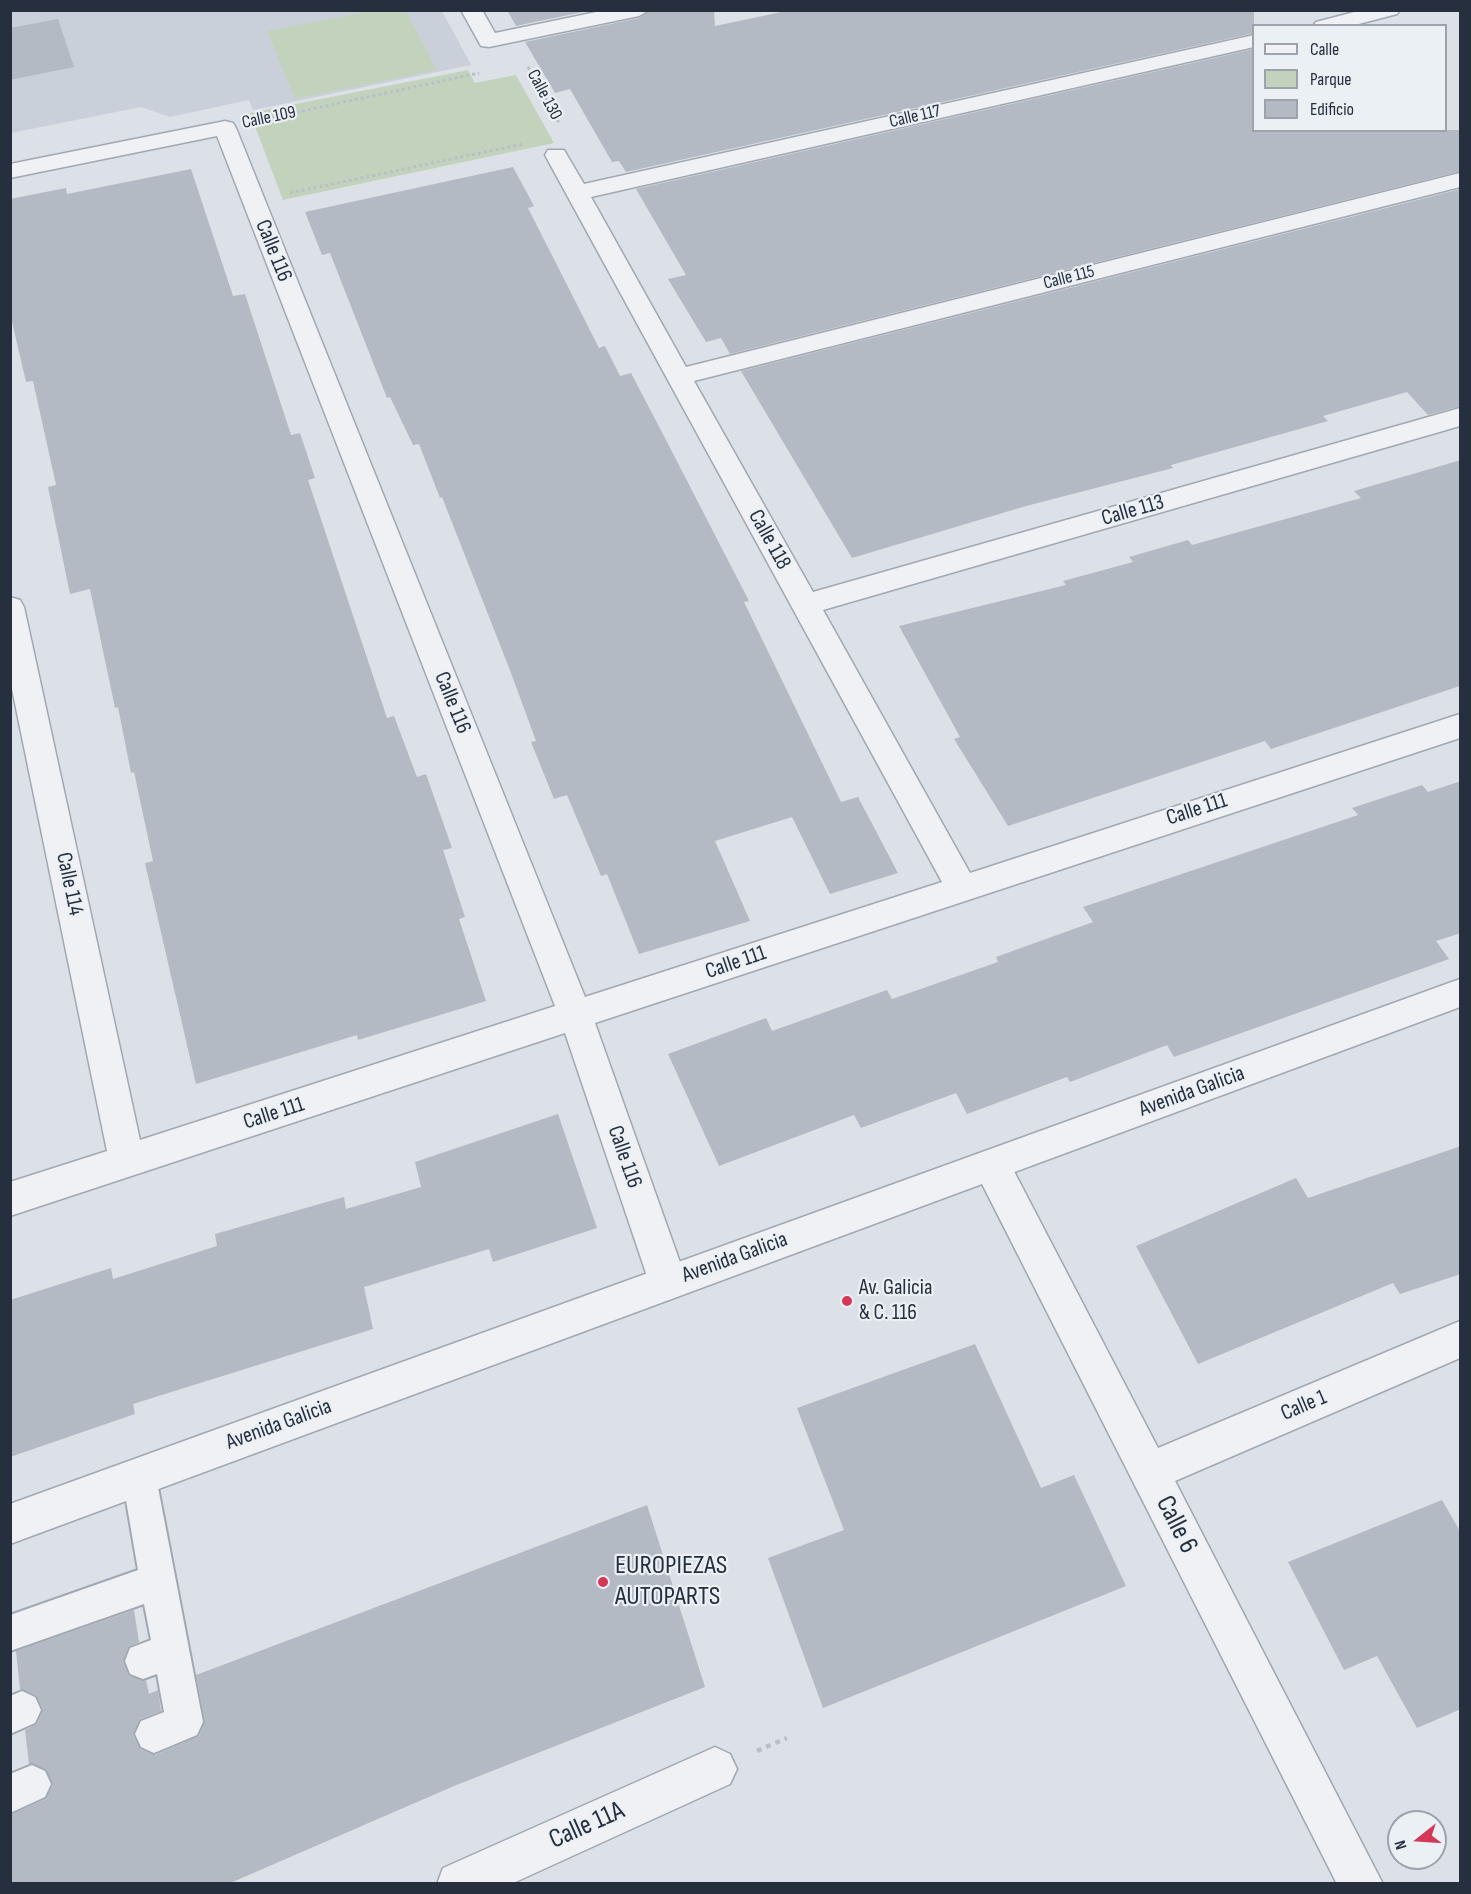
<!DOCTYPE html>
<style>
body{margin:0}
#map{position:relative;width:1471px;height:1894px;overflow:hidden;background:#dce1e7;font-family:"Sofia Sans Condensed",sans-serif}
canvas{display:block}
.frame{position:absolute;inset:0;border:12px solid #252f3e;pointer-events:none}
.legend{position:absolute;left:1252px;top:24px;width:195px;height:108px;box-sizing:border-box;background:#ebf0f5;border:2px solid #9ca3ac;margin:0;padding:8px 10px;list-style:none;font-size:18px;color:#252f3e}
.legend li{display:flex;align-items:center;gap:12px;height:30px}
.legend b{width:30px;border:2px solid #9ca3ac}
.north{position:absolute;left:1387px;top:1810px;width:60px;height:60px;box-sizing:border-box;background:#ebf0f5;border:2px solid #9ca3ac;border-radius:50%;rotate:253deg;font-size:16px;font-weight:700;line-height:24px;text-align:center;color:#252f3e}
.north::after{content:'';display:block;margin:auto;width:21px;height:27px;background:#d53857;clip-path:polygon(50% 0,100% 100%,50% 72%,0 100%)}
</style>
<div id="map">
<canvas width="1471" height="1894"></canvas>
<div class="frame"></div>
<ul class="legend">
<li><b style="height:8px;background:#eff1f5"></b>Calle</li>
<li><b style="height:16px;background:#c3d2bd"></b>Parque</li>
<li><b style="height:16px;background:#b3bac4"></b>Edificio</li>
</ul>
<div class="north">N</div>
</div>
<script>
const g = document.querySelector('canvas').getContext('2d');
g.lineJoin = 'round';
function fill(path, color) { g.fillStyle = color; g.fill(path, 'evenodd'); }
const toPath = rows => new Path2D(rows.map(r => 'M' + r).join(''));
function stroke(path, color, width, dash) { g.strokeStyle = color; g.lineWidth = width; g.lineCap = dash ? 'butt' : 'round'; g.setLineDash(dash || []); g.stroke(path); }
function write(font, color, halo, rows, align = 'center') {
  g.font = font + ' "Sofia Sans Condensed",sans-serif'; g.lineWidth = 4.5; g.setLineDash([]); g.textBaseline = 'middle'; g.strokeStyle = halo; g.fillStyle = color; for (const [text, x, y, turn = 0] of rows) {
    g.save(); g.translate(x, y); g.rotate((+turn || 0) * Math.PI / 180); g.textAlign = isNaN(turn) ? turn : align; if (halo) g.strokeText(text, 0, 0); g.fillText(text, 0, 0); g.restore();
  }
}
fill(toPath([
 [11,11,442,11,471,65,253,110,249,100,170,117,141,107,11,133]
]), '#cad0d9');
fill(toPath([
 [371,11,406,11,437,70,295,99,267,31],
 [468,70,475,83,516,75,554,143,283,200,250,113]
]), '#c3d2bd');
fill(toPath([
 [507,10,592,10,516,26],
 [651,10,714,10,715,26,791,10,1254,10,1254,33,626,172,619,161,612,162,570,89,555,93,525,42,639,18],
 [58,19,74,67,10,80,10,28],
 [1254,49,1254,130,1461,130,1461,171,730,354,721,338,706,342,668,279,686,275,636,189],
 [513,167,534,206,528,208,599,348,605,346,620,376,631,373,666,440,749,601,744,602,841,802,858,797,898,873,830,894,792,817,715,841,750,921,639,954,607,874,601,876,567,795,554,799,531,742,536,741,511,673,442,497,440,498,419,444,413,445,390,397,387,398,330,253,322,255,305,212],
 [191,169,233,296,245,294,291,435,300,433,315,478,308,480,387,718,394,716,417,777,426,774,452,848,443,850,465,917,459,919,486,1001,358,1040,357,1035,196,1084,145,863,153,861,134,772,131,773,118,707,115,708,90,589,70,594,48,487,56,485,33,381,26,382,10,313,10,199,66,188,67,194],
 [1461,189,1461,406,1428,415,1407,392,1323,416,1328,421,1171,465,1173,468,1026,506,852,558,741,371],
 [1461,460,1460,686,1271,749,1265,741,1008,826,954,739,960,737,899,626,1066,585,1063,581,1133,562,1129,557,1188,540,1192,545,1361,498,1354,491],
 [1461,781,1461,933,1436,941,1449,959,1174,1057,1167,1045,1070,1082,1067,1077,967,1114,956,1093,861,1128,854,1115,719,1166,668,1054,766,1018,772,1031,887,990,892,999,998,962,996,957,1093,922,1083,907,1358,815,1352,808,1422,785,1428,792],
 [558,1114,597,1228,493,1262,489,1249,364,1287,373,1329,133,1404,135,1414,10,1457,10,1300,111,1268,113,1279,217,1246,215,1234,344,1197,346,1209,421,1187,415,1162],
 [1461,1146,1461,1274,1400,1294,1393,1283,1198,1364,1136,1246,1296,1178,1308,1198],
 [975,1344,1041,1488,1074,1475,1126,1586,823,1708,768,1558,844,1530,797,1408],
 [1442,1500,1461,1533,1461,1709,1417,1728,1377,1656,1344,1670,1288,1562],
 [647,1505,705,1687,454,1786,228,1884,10,1884,10,1815,46,1799,53,1785,46,1769,29,1764,25,1730,37,1724,43,1709,36,1695,20,1689,16,1651,134,1610,139,1642,128,1647,123,1662,129,1676,146,1680,149,1694,158,1690,161,1711,140,1719,133,1735,140,1749,155,1755,199,1736,205,1722,196,1675]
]), '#b3bac4');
const service = toPath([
 [139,1460,151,1465,156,1477,203,1722,197,1735,154,1753,141,1747,135,1734,141,1721,164,1712,157,1674,143,1679,130,1674,125,1661,130,1648,151,1640,144,1604,10,1651,10,1615,138,1570,122,1477,127,1465,139,1460],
 [22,1691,35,1697,41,1710,35,1723,10,1734,10,1696,22,1691],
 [32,1765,45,1771,51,1784,45,1797,10,1813,10,1774,32,1765]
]);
const minor = toPath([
 [461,10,482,10,495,33,606,10,649,10,639,16,489,47,481,46,461,10],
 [1362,10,1400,10,1397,14,1351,26,1313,26,1316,22,1362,10],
 [1254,35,1254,47,591,197,686,367,1460,173,1460,187,694,381,813,592,1460,408,1460,426,823,610,970,873,1460,714,1460,738,595,1023,687,1282,681,1295,668,1300,655,1295,649,1282,565,1033,10,1216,10,1182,107,1151,10,679,10,597,20,600,24,607,140,1140,555,1006,217,136,10,178,10,164,225,121,233,123,236,128,585,997,942,882,545,155,548,150,564,150,584,184,1254,35],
 [992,1150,1005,1154,1158,1448,1460,1321,1460,1358,1175,1481,1383,1884,1337,1884,979,1178,974,1166,979,1154,992,1150],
 [715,1747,730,1754,737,1769,730,1784,511,1884,437,1884,443,1868,715,1747]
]);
const tertiary = toPath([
 [1460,979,1460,1007,10,1544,10,1504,1460,979]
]);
stroke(service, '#a1a8b1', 4);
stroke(minor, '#a1a8b1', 3);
stroke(tertiary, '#a1a8b1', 3);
stroke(toPath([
 [528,67,559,123],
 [261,120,479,73],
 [290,193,523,144]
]), '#babfc5', 3, [3, 3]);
stroke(toPath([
 [757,1751,787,1738]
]), '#babfc5', 4.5, [5, 5]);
fill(service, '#eff1f5');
fill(minor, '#eff1f5');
fill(tertiary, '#eff1f5');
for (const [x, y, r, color] of [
 [847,1301,6,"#d53857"],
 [603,1582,6,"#d53857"]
]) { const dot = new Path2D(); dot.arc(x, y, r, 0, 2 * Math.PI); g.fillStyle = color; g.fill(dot); stroke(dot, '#ebf0f5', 2); }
write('18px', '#252f3e', '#ebf0f5', [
 ["Calle 130",544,95,62],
 ["Calle 117",915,117,-13],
 ["Calle 109",269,118,-12],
 ["Calle 115",1069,278,-14]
]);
write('22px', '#252f3e', '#ebf0f5', [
 ["Calle 116",273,251,68],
 ["Calle 113",1133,511,-16],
 ["Calle 118",769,540,61],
 ["Calle 116",452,703,68],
 ["Calle 111",1197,810,-18],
 ["Calle 114",69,884,78],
 ["Calle 111",736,963,-19],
 ["Avenida Galicia",1192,1092,-20],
 ["Calle 111",274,1114,-18],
 ["Calle 116",624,1157,71],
 ["Avenida Galicia",735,1258,-20],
 ["Calle 1",1304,1406,-23],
 ["Avenida Galicia",279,1425,-20]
]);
write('22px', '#252f3e', '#ebf0f5', [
 ["Av. Galicia",859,1288],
 ["& C. 116",859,1313]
], 'left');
write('27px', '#252f3e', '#ebf0f5', [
 ["Calle 6",1176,1525,63],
 ["Calle 11A",587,1826,-24]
]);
write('27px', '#252f3e', '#ebf0f5', [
 ["EUROPIEZAS",615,1566],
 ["AUTOPARTS",615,1597]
], 'left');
</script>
